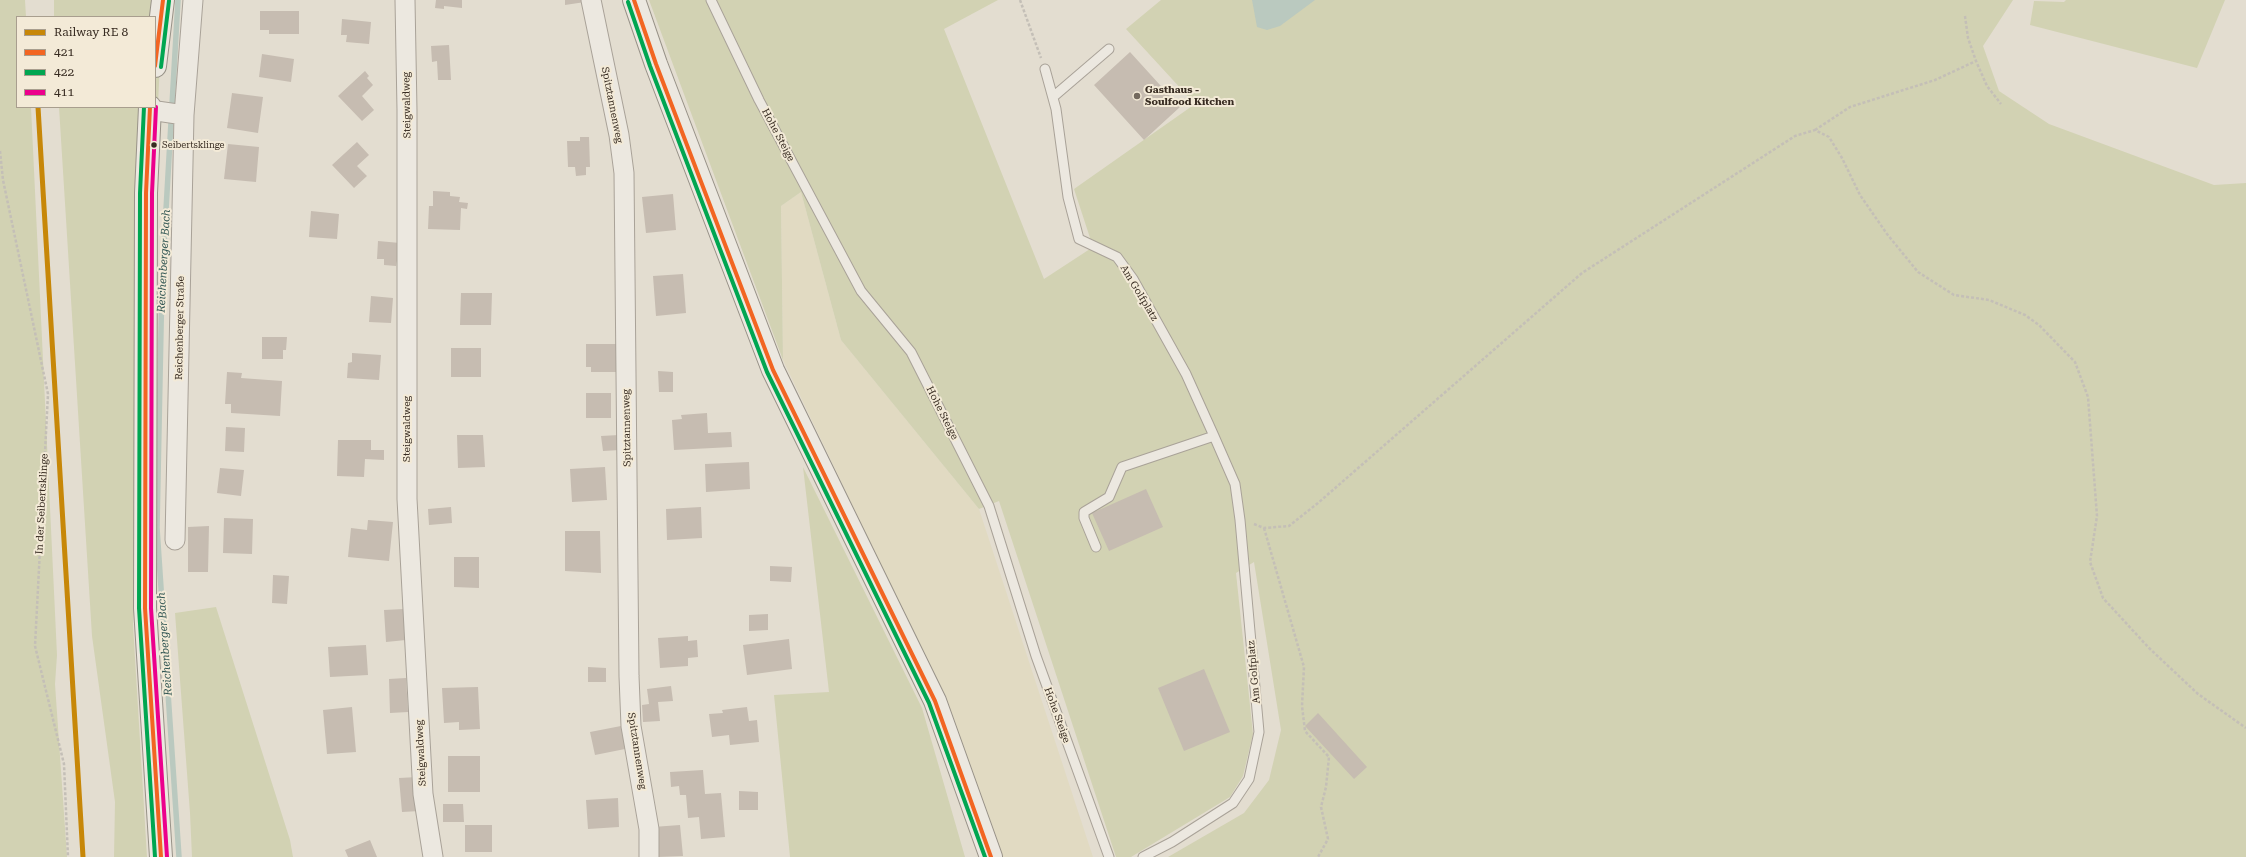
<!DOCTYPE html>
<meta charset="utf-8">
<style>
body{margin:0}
#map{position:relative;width:2246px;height:857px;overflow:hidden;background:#e3ddd0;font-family:"Roboto Serif",serif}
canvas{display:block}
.legend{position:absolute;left:16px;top:16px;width:140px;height:92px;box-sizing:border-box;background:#f3ead7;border:1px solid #a89e8e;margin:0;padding:5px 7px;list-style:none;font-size:12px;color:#372b21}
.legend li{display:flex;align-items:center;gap:8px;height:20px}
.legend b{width:20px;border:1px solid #a89e8e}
</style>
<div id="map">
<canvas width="2246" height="857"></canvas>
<ul class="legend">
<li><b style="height:5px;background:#c78708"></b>Railway RE 8</li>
<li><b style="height:5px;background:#f26522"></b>421</li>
<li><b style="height:5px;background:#00a651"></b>422</li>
<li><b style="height:5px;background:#ec008c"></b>411</li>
</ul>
</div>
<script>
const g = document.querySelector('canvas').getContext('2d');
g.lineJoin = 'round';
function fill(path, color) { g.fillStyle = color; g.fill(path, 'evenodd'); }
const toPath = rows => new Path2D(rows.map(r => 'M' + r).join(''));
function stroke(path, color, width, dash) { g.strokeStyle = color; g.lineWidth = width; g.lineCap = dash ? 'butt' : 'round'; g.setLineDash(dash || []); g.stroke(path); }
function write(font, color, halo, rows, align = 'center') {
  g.font = font + ' "Roboto Serif",serif'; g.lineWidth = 4; g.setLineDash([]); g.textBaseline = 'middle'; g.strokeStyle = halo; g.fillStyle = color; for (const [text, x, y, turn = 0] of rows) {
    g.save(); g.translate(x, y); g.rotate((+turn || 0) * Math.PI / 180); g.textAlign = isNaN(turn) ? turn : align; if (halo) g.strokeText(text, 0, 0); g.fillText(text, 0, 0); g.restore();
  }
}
fill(toPath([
 [801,192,841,340,979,509,1093,857,1002,857,943,695,783,360,781,206]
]), '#e1dac2');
fill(toPath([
 [0,0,25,0,26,17,17,17,17,107,31,107,57,655,55,684,67,857,0,857],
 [54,0,163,0,133,625,147,857,114,857,115,802,92,636,59,107,155,107,155,17,54,17],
 [649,0,998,0,944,29,1044,279,1093,247,1074,189,1195,104,1126,29,1161,0,2013,0,1983,46,1999,91,2049,124,2214,185,2246,183,2246,857,1168,857,1244,813,1269,780,1281,730,1254,562,1236,573,1253,734,1243,776,1230,797,1131,857,1116,857,999,501,979,509,841,340,801,192,781,206,783,360],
 [2066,0,2225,0,2197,68,2030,25,2034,1,2064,2],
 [803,467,922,708,965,857,790,857,774,695,829,692],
 [216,607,290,840,293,857,192,857,190,813,175,613]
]), '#d2d2b3');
fill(toPath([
 [1252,0,1315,0,1280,26,1267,30,1257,27]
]), '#bac9bf');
stroke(toPath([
 [178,0,162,280,157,528,179,857]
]), '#bac9bf', 5.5);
fill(toPath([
 [436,0,462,0,462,8,444,6,444,9,435,8],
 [565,0,585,0,585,2,565,5],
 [260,11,299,11,299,34,269,34,269,30,260,30],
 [342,19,371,22,369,44,346,42,347,35,341,35],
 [449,45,451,80,438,80,437,61,432,62,431,46],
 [1130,52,1180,107,1144,140,1094,85],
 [262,54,294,59,291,82,259,77],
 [365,71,369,76,367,78,373,85,362,96,374,110,362,121,338,96],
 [232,93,263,97,258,133,227,128],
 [580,137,589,137,590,167,586,167,586,175,576,176,575,167,568,167,567,141,580,141],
 [357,142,369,155,357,166,367,176,354,188,332,165],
 [228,144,259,147,256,182,224,179],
 [433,191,450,192,450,196,460,197,459,202,468,203,467,209,461,208,460,230,428,229,429,206,433,206],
 [673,194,676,230,646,233,642,197],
 [311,211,339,214,337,239,309,237],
 [378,241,400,243,396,266,384,265,384,259,377,259],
 [683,274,686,313,656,316,653,276],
 [461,293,492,293,491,325,460,325],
 [371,296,393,298,391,323,369,322],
 [262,337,287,337,286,350,283,350,283,359,262,359],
 [586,344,618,344,618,372,591,372,591,367,586,367],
 [451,348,481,348,481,377,451,377],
 [352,353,381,355,379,380,347,378,348,363,352,362],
 [658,371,673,372,673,392,659,392],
 [227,372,242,373,241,378,282,381,280,416,231,413,231,404,225,404],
 [586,393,611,393,611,418,586,418],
 [707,413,708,433,731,432,732,447,674,450,672,420,682,419,681,415],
 [226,427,245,428,244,452,225,451],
 [457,435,483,435,485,467,458,468],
 [619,435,620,450,603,451,601,436],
 [338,440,371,440,371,450,384,450,384,460,365,459,364,477,337,476],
 [749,462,750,489,706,492,705,464],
 [605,467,607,500,572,502,570,469],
 [220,468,244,470,241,496,217,493],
 [1146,489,1163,527,1109,551,1092,513],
 [451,507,452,523,429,525,428,509],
 [701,507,702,538,667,540,666,509],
 [224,518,253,519,252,554,223,553],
 [368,520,393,522,389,561,348,557,351,528,367,530],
 [209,526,208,572,188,572,188,527],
 [565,531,600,531,601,573,565,571],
 [454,557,479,557,479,588,454,587],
 [770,566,792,567,791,582,770,581],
 [273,575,289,576,287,604,272,603],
 [404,609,406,640,386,642,384,610],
 [768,614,768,630,749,631,749,615],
 [688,636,688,641,697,640,698,657,688,658,688,666,660,668,658,638],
 [789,639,792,669,747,675,743,645],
 [366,645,368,675,330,677,328,647],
 [588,667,606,668,606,682,588,682],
 [1204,669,1230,732,1184,751,1158,688],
 [406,678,408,712,390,713,389,679],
 [671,686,673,701,658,702,660,721,643,722,642,705,649,704,647,689],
 [478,687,480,729,459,730,459,722,444,723,442,688],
 [352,707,356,752,327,754,323,710],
 [747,707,749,721,757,720,759,742,730,745,729,735,712,737,709,714,723,713,722,710],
 [1318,713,1367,767,1354,779,1305,726],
 [621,726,625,749,595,755,590,732],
 [448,756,480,756,480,792,448,792],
 [703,770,705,794,721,793,725,837,701,839,699,817,688,818,686,795,680,795,679,786,671,787,670,772],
 [418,777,420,811,402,812,399,778],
 [739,791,758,792,758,810,739,810],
 [618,798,619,827,588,829,586,800],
 [443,804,463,804,464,822,443,822],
 [465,825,492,825,492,852,465,852],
 [680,825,683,856,656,857,653,827],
 [370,840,377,857,348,857,345,850]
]), '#c6bcb1');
const lane = toPath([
 [711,0,759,100,861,291,911,352,989,506,1036,656,1109,857],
 [1045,69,1056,109,1068,197,1079,239,1117,257,1133,279,1186,374,1214,436,1235,484,1240,520,1259,732,1249,779,1233,803,1172,842,1143,857],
 [1053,97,1109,49],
 [1096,547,1084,518,1084,512,1109,497,1122,467,1214,436]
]);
const street = toPath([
 [405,0,407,110,407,499,423,794,433,857],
 [591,0,619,135,624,173,629,676,631,726,649,829,649,857],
 [150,110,184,115],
 [175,540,184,115,193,0]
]);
const secondary = toPath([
 [634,0,656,64,773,370,935,701,991,857],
 [155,66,163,0],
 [150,107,146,193,145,608,161,857]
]);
stroke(lane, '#a9a298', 11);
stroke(street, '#a9a298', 21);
stroke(secondary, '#989288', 24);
stroke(toPath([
 [1020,0,1041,58],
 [1965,16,1968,38,1976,61,1987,86,2001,104],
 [1815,130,1850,107,1935,80,1976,61],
 [0,151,3,180,48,394,35,646,64,764,68,857],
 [1254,524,1264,528,1289,526,1318,503,1582,273,1795,136,1815,130,1829,137,1842,158,1860,195,1887,234,1918,272,1954,295,1989,300,2025,315,2039,325,2075,362,2088,397,2097,516,2090,562,2103,598,2149,648,2198,694,2246,728],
 [1264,528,1304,667,1302,706,1305,731,1329,757,1326,787,1321,807,1328,839,1318,857]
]), '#c4bfb7', 2.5, [3, 2]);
stroke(lane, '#ece8e0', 9);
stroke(street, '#ece8e0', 19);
stroke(secondary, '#ece8e0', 22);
stroke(toPath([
 [634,0,656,64,773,370,935,701,991,857],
 [155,66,163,0],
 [150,107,146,193,145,608,161,857]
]), '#f26522', 4);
stroke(toPath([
 [628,2,650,66,767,372,929,703,985,857],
 [161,67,169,1],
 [144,107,140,193,139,608,155,857]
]), '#00a651', 4);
stroke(toPath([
 [156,107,152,193,151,608,167,857]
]), '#ec008c', 4);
stroke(toPath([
 [38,107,83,857]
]), '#c78708', 5);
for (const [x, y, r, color] of [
 [1137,96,4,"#73695e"],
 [154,145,3.5,"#372b21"]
]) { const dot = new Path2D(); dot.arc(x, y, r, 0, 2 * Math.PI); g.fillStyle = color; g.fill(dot); stroke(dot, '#f3ead7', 1.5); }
write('9px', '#372b21', '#f3ead7', [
 ["Seibertsklinge",162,145]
], 'left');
write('bold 10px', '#372b21', '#f3ead7', [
 ["Gasthaus -",1145,90],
 ["Soulfood Kitchen",1145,102]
], 'left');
write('10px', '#372b21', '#f3ead7', [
 ["Steigwaldweg",407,105,-91],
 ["Spitztannenweg",612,105,79],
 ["Hohe Steige",778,135,62],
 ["Am Golfplatz",1139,293,59],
 ["Reichenberger Straße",180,328,-89],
 ["Hohe Steige",942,413,63],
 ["Spitztannenweg",627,428,-91],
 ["Steigwaldweg",407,429,-90],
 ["In der Seibertsklinge",42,504,-87],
 ["Am Golfplatz",1254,672,-95],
 ["Hohe Steige",1057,715,70],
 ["Spitztannenweg",637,751,81],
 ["Steigwaldweg",421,753,-93]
]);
write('italic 11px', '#315653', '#f3ead7', [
 ["Reichenberger Bach",164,261,-87],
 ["Reichenberger Bach",165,644,-94]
]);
</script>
